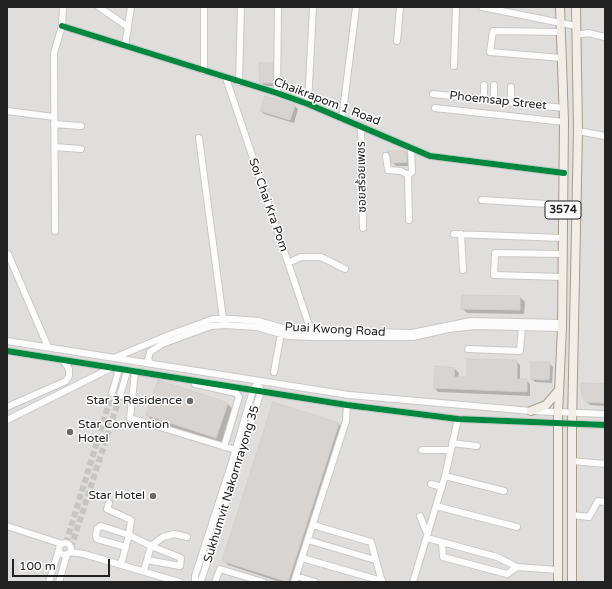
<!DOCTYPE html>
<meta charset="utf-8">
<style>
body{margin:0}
#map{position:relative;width:612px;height:589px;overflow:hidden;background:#f0eeeb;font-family:"Varela Round",sans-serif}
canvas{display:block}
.frame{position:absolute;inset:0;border:8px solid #222;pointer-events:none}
.scale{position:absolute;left:12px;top:559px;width:98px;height:18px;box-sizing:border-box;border:2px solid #222;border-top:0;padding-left:5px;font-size:12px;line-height:14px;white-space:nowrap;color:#222;-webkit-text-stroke:3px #fff;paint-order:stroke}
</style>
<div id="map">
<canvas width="612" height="589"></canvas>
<div class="frame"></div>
<div class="scale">100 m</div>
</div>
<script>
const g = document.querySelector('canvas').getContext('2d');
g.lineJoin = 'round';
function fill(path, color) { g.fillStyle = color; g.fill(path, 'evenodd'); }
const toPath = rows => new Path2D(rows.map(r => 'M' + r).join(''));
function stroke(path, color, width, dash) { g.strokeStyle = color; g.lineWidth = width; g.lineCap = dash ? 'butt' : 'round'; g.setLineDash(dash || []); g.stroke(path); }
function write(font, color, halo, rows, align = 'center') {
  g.font = font + ' "Varela Round","Noto Sans Thai",sans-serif'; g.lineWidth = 3; g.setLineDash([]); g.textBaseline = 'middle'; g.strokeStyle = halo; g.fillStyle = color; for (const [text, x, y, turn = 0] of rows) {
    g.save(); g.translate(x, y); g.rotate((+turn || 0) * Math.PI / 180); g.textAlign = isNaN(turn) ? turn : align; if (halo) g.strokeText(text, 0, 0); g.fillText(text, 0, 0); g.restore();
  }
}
fill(toPath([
 [7,7,605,7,605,582,7,582]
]), '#dfdedc');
fill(toPath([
 [272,64,276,68,276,86,264,86,261,82],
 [294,105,298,109,294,123,264,114,261,111],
 [406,152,409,155,410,166,396,166,392,162],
 [520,297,525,302,524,314,467,313,462,308],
 [516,361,520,365,520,380,526,380,530,384,530,396,438,392,435,388,455,369,459,373,458,378,468,378],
 [549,363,553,367,552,383,535,382,532,379],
 [159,381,228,404,235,411,224,445,154,422,147,415],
 [605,385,605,406,590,405,586,401],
 [274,403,339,424,344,428,294,582,280,582,228,565,223,560]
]), '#0003');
const building = toPath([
 [259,63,273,63,273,83,260,83,259,63],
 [265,96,295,105,290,120,260,111,265,96],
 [388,151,406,151,407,162,392,163,388,151],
 [462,295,520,296,520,310,461,309,462,295],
 [467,359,517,360,517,379,527,379,527,392,434,388,435,366,455,368,454,377,467,377,467,359],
 [531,362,550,362,549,380,531,379,531,362],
 [158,380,228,403,216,438,146,415,158,380],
 [581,383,605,384,605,403,585,402,581,391,581,383],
 [273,402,339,423,288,582,222,561,273,402]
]);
fill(building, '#d7d4d2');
stroke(building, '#d3d0cc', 1);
stroke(toPath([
 [66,543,112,393],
 [71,548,120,396]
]), '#c7c5c3', 6, [6, 3]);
const minor = toPath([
 [99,7,128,27],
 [204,7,204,71],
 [482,7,576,26],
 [62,26,277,93,308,104,430,156,564,173],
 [561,32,493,31,490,52,562,58],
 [576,35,588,33,605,37],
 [397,41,400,7],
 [125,46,131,7],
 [454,66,456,7],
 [226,78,311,331],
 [239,82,241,7],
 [277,93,278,7],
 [433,94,564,108],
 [484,99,484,85],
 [494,100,494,85],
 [511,102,511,87],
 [308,104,313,7],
 [435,108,564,122],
 [7,111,54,117],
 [342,119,356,7],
 [54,124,81,126],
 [361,127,363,228],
 [578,131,605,136],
 [199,138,223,319],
 [54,147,81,149],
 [386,156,388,170,401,171,408,175],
 [482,200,563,205],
 [409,220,408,175,412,172,411,148],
 [55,231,54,53,62,26,63,7],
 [454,234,563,238],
 [461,234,463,270],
 [8,254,48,347],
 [288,263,301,257,321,257,345,269],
 [563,277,494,275,495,253,563,254],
 [7,341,349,395,531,411,605,414],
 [468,349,520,351,522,326],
 [7,351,347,405,458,419,605,425],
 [114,358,169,335,213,319,233,319,258,321,290,330,412,333,471,321,562,323],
 [151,364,148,359,150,352,162,344,211,326,224,325,257,327,288,336,313,337,413,337,448,329,475,326,562,328],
 [135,372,130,418,239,451],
 [274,372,281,333],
 [195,384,236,393,239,397,224,447],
 [112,393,119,369],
 [120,396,127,371],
 [7,407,66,381,69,376,69,369,63,360],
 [7,420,111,368],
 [452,443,477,446],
 [422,450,451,450],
 [572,461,605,464],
 [445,476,504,491],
 [431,484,442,487],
 [109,503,107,509,131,520,129,535,101,526,97,529,96,536,97,539,126,547],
 [436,506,517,527],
 [572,515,589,517,598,501,605,502],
 [420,516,426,531,428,533],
 [313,525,371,542,382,582],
 [7,526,62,544],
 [427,538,497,557,517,567,558,570],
 [308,540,375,560],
 [442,543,443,557,507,574,517,567],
 '59 549a6 6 0 1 1 12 0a6 6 0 1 1-12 0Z',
 [70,552,84,554,179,582],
 [302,558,382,581],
 [121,564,129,535,151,546,181,558,180,566,147,560],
 [144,570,151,546,163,537,174,534,187,537],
 [296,576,315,582],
 [49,582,59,549],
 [59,582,67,554],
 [195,582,195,576,232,462,253,390,259,381],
 [199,582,202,578,242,452,261,391,260,388],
 [215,582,220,569,263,582],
 [294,582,346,421,347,405],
 [413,582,445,476,458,419]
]);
const major = toPath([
 [531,411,546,405,558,391],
 [558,582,558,413,562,328,564,122,560,7],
 [572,582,572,424,578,131,576,7]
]);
stroke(minor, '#c9c8c7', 8);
stroke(major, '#a79c86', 10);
stroke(minor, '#fdfcfc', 6);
stroke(major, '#f3ede7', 8);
stroke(toPath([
 [62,26,277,93,308,104,430,156,564,173],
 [7,351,347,405,458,419,605,425]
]), '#00873e', 6);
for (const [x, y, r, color] of [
 [190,401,4,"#6a6968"],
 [70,432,4,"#6a6968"],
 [153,496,4,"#6a6968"]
]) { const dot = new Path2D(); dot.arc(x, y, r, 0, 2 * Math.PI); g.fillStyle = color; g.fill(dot); stroke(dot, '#fff', 1.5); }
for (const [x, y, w] of [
 [563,210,36]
]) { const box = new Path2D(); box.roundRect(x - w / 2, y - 9, w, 18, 3); g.fillStyle = '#fff'; g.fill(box); stroke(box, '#222', 1); }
write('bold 11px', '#222', null, [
 ["3574",563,210]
]);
write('12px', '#222', '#fff', [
 ["Phoemsap Street",498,101,6],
 ["Chaikrapom 1 Road",327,102,21],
 ["ซอยสร้อยเพชร",362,177,-91],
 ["Soi Chai Kra Pom",268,205,71],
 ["Puai Kwong Road",335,330,3],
 ["Sukhumvit Nakornrayong 35",232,484,-73]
]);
write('12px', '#222', '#fff', [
 ["Star 3 Residence",182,401],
 ["Star Convention",78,425,"left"],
 ["Hotel",78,439,"left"],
 ["Star Hotel",145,496]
], 'right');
</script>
